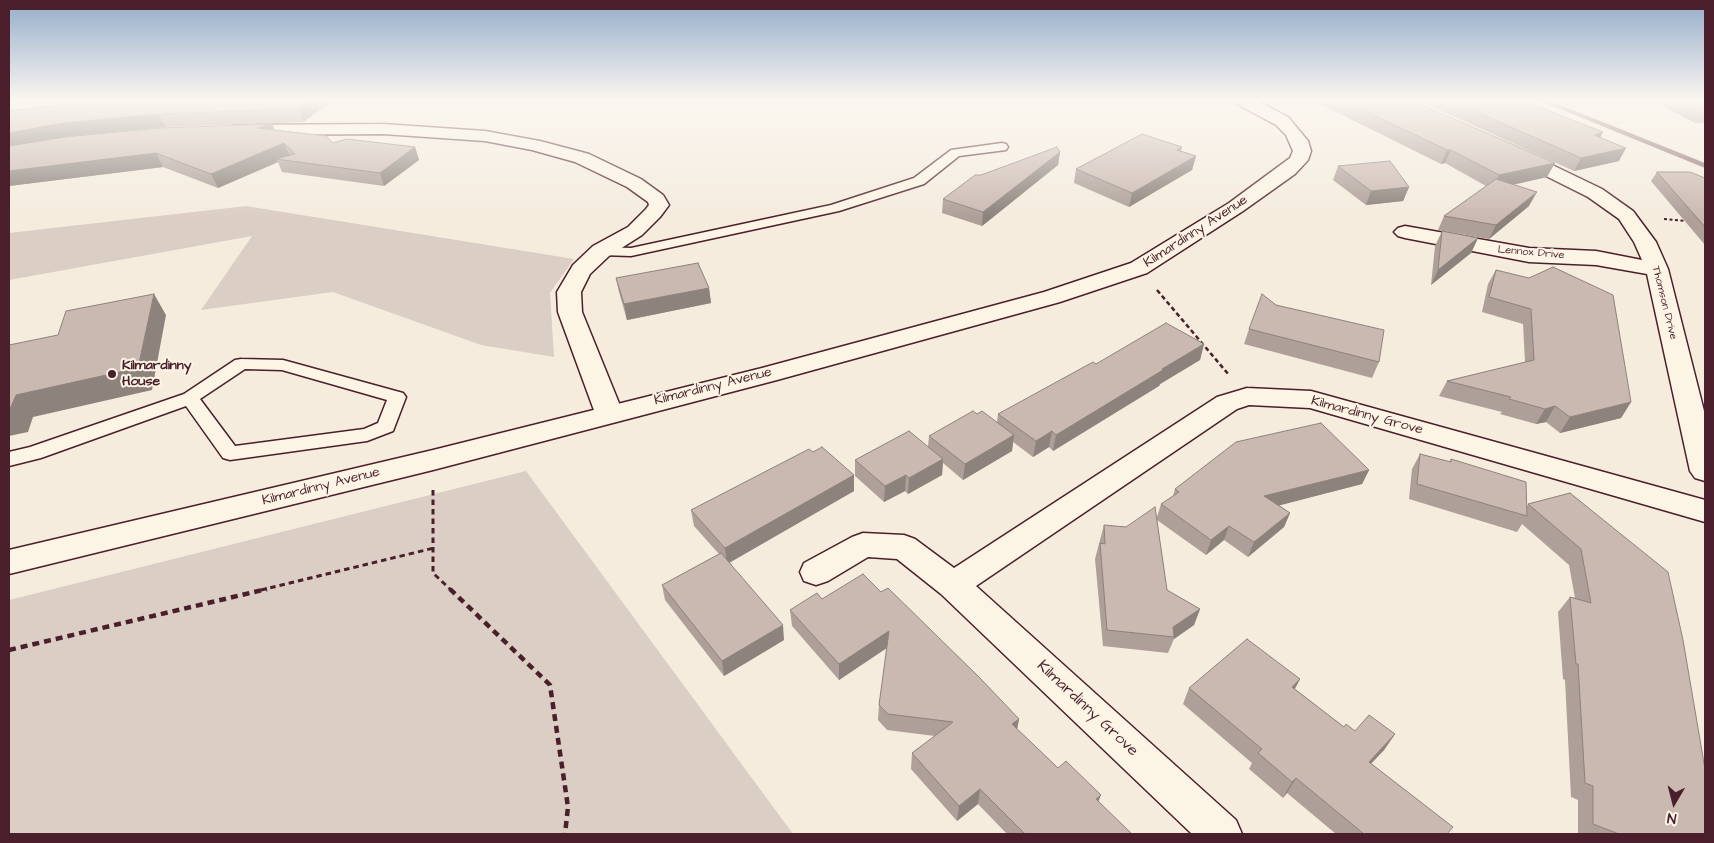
<!DOCTYPE html>
<style>
body{margin:0}
#map{position:relative;width:1714px;height:843px;overflow:hidden;background:#f5ecde;font-family:"Architects Daughter",sans-serif}
canvas{display:block}
.frame{position:absolute;inset:0;border:10px solid #4a1f2b;pointer-events:none}
.north{position:absolute;left:1649px;top:778px;width:50px;height:50px;-webkit-text-stroke:4px #fcf5e5;paint-order:stroke;rotate:188deg;font-size:14px;font-weight:700;line-height:20px;text-align:center;color:#4a1f2b}
.north::after{content:'';display:block;margin:auto;width:18px;height:22px;background:#4a1f2b;clip-path:polygon(50% 0,100% 100%,50% 72%,0 100%)}
</style>
<div id="map">
<canvas width="1714" height="843"></canvas>
<div class="frame"></div>
<div class="north">N</div>
</div>
<script>
const g = document.querySelector('canvas').getContext('2d');
g.lineJoin = 'round';
function fill(path, color) { g.fillStyle = color; g.fill(path, 'evenodd'); }
const toPath = rows => new Path2D(rows.map(r => 'M' + r).join(''));
function stroke(path, color, width, dash) { g.strokeStyle = color; g.lineWidth = width; g.lineCap = dash ? 'butt' : 'round'; g.setLineDash(dash || []); g.stroke(path); }
function write(font, color, halo, rows, align = 'center') {
  g.font = font + ' "Architects Daughter",sans-serif'; g.lineWidth = 4; g.setLineDash([]); g.textBaseline = 'middle'; g.strokeStyle = halo; g.fillStyle = color; for (const [text, x, y, turn = 0] of rows) {
    g.save(); g.translate(x, y); g.rotate((+turn || 0) * Math.PI / 180); g.textAlign = isNaN(turn) ? turn : align; if (halo) g.strokeText(text, 0, 0); g.fillText(text, 0, 0); g.restore();
  }
}
fill(toPath([
 [246,206,574,259,550,293,554,357,481,345,333,292,201,310,252,236,9,280,9,233],
 [526,471,793,834,9,834,9,600]
]), '#dbcec4');
fill(toPath([
 [1538,100,1548,100,1705,163,1705,168,1538,100]
]), '#8c6e70');
const lane = toPath([
 [1002,143,1006,144,1008,147,1006,150,959,156,924,184,839,211,631,256,601,255,596,254,594,251,596,248,601,247,631,248,831,205,914,178,951,150,1002,143],
 [241,359,283,360,403,393,406,397,393,431,367,441,230,460,223,458,186,406,41,458,9,466,9,452,30,447,184,394,235,360,241,359],
 [245,369,282,370,387,400,378,423,364,429,235,446,200,399,245,369]
]);
const street = toPath([
 [383,124,485,131,540,141,589,154,641,179,663,195,669,205,660,217,642,235,609,256,590,274,581,292,582,312,623,413,619,419,609,422,599,419,595,413,558,312,557,292,573,265,593,246,628,227,646,209,649,205,648,202,627,187,575,162,532,150,485,141,383,134,237,135,231,134,228,130,231,126,237,125,383,124],
 [1517,148,1602,189,1633,211,1656,242,1668,269,1705,415,1705,481,1695,478,1690,471,1647,274,1596,265,1529,262,1405,238,1398,236,1394,232,1398,228,1405,226,1529,248,1596,251,1642,260,1634,242,1619,219,1588,197,1510,158,1508,154,1510,150,1517,148],
 [1247,388,1311,391,1705,500,1705,522,1310,408,1249,405,1237,409,976,586,1236,820,1242,834,1192,834,941,594,897,559,868,557,828,581,816,585,804,581,800,572,804,563,852,537,863,533,904,535,915,539,954,568,1217,397,1247,388]
]);
const secondary = toPath([
 [1235,100,1256,100,1288,117,1308,141,1311,151,1308,160,1295,174,1243,211,1147,273,1060,302,777,380,433,470,9,574,9,550,433,450,762,368,1044,292,1131,263,1229,203,1290,158,1293,151,1286,135,1276,125,1237,104,1235,100]
]);
stroke(lane, '#4a1f2b', 3);
stroke(street, '#4a1f2b', 3);
stroke(secondary, '#4a1f2b', 3);
stroke(toPath([
 [1664,219,1687,221]
]), '#4a1f2b', 2, [3, 2.5]);
stroke(toPath([
 [1157,290,1229,375]
]), '#4a1f2b', 2.5, [4.5, 3]);
stroke(toPath([
 [433,490,433,573,451,590],
 [261,590,434,548]
]), '#4a1f2b', 3, [5.5, 4]);
stroke(toPath([
 [450,589,550,685,568,807,565,834],
 [9,650,267,589]
]), '#4a1f2b', 4.5, [7, 5]);
fill(lane, '#fcf5e5');
fill(street, '#fcf5e5');
fill(secondary, '#fcf5e5');
fill(toPath([
 [88,100,334,100,303,122,166,127,118,132,160,128,272,124,275,130,326,136,333,143,347,139,415,147,419,160,384,186,282,172,278,162,218,188,163,167,9,186,9,111,87,102],
 [1312,100,1411,100,1547,177,1513,185,1529,206,1489,239,1438,230,1444,216,1486,186,1445,163,1441,164],
 [1417,100,1522,100,1603,132,1600,137,1619,161,1574,171],
 [1651,100,1705,100,1705,123,1695,123],
 [1182,147,1181,151,1196,156,1192,170,1129,207,1074,183,1076,169],
 [1060,152,1058,165,982,226,942,213,943,199,981,175],
 [1338,166,1409,187,1403,201,1366,205,1333,180],
 [1657,172,1705,178,1705,245,1651,181],
 [1442,231,1478,238,1471,253,1431,285,1435,246],
 [1496,270,1631,402,1621,418,1560,433,1546,422,1536,424,1500,414,1502,412,1439,396,1447,381,1525,362,1523,324,1482,312,1488,284],
 [616,278,709,288,711,303,627,320,619,292],
 [1276,305,1379,362,1372,378,1244,344,1249,329],
 [1204,344,1200,360,1160,384,1159,386,1053,451,1049,447,1033,457,1013,442,1012,451,963,480,943,463,942,475,908,494,905,491,884,502,855,476,855,460,928,447,929,436,997,422,998,414,1096,364],
 [813,452,854,475,854,491,729,563,784,640,724,676,665,600,662,585,719,554,694,526,691,510],
 [1420,454,1449,462,1451,459,1527,506,1528,504,1570,493,1705,834,1578,834,1578,800,1571,797,1565,680,1563,679,1558,612,1570,597,1575,598,1569,565,1522,524,1517,532,1409,499,1412,469],
 [1369,470,1362,484,1279,505,1290,513,1284,527,1248,557,1224,540,1206,555,1157,520,1167,590,1200,609,1194,625,1174,639,1168,653,1103,646,1095,559,1104,525,1126,527,1157,517,1161,504,1173,496,1175,489],
 [881,592,1019,719,1017,729,1058,768,1098,802,1132,834,1007,834,978,804,957,821,911,769,912,753,935,736,887,730,878,720,879,705,887,648,839,680,792,626,790,610,822,599],
 [1300,679,1295,689,1344,727,1355,731,1395,734,1384,750,1371,764,1447,834,1336,834,1287,793,1283,798,1249,769,1252,763,1183,704,1189,688]
]), '#ae9f98');
fill(toPath([
 [311,100,334,100,303,122,298,109],
 [159,114,166,127,72,136,9,147,9,133,64,123],
 [272,124,277,137,257,128],
 [1603,132,1596,145,1594,135],
 [284,143,290,156,276,159,278,162,218,188,211,174],
 [415,147,419,160,384,186,380,173],
 [1626,148,1619,161,1574,171,1581,158],
 [1447,150,1451,150,1445,163,1441,164],
 [1060,152,1058,165,982,226,983,212],
 [156,153,163,167,9,186,9,171],
 [1196,156,1192,170,1129,207,1132,193],
 [1555,163,1547,177,1492,189,1499,175],
 [1409,187,1403,201,1366,205,1371,191],
 [1537,192,1529,206,1489,239,1496,225],
 [1478,238,1471,253,1431,285,1438,270],
 [709,288,711,303,627,320,624,304],
 [154,294,166,315,152,390,33,417,28,432,9,436,9,410,16,395],
 [1204,344,1200,360,1160,384,1159,386,1053,451,1056,435,1162,369],
 [1631,402,1621,418,1560,433,1570,417],
 [1555,406,1546,422,1536,424,1545,409],
 [1052,431,1049,447,1033,457,1036,441],
 [1014,435,1012,451,963,480,965,464],
 [943,459,942,475,908,494,909,478],
 [1369,470,1362,484,1258,511,1264,496],
 [854,475,854,491,727,564,725,548],
 [906,475,905,491,884,502,885,486],
 [1290,513,1284,527,1248,557,1254,542],
 [1229,526,1224,540,1206,555,1211,540],
 [1200,609,1194,625,1174,639,1173,627],
 [783,625,784,640,724,676,722,661],
 [889,631,888,647,839,680,839,664],
 [1300,679,1291,695,1292,687],
 [1019,719,1016,735,1012,724],
 [1395,734,1384,750,1358,777,1369,762],
 [1296,778,1287,793,1283,798,1292,782],
 [980,789,978,804,957,821,959,806],
 [1101,795,1095,810,1096,799]
]), '#8d827c');
const building = toPath([
 [88,100,311,100,298,109,159,114,64,123,9,133,9,111,87,102,88,100],
 [1342,100,1411,100,1555,163,1499,175,1451,150,1447,150,1342,100],
 [1450,100,1522,100,1603,132,1594,135,1626,148,1581,158,1450,100],
 [1677,100,1705,100,1705,113,1701,113,1677,100],
 [272,124,257,128,326,136,333,143,347,139,415,147,380,173,276,159,295,154,284,143,211,174,156,153,9,171,9,146,65,137,160,128,272,124],
 [1142,134,1182,147,1177,150,1196,156,1132,193,1076,169,1142,134],
 [1057,147,1060,152,983,212,943,199,975,175,981,175,1057,147],
 [1390,161,1409,187,1371,191,1338,166,1390,161],
 [1657,172,1690,172,1705,178,1705,227,1657,172],
 [1496,179,1537,192,1496,225,1444,216,1496,179],
 [1442,231,1478,238,1438,270,1442,231],
 [698,263,709,288,624,304,616,278,698,263],
 [1553,267,1613,295,1631,402,1570,417,1555,406,1545,409,1509,399,1511,397,1447,381,1534,360,1531,309,1489,297,1496,270,1529,278,1553,267],
 [154,294,138,368,16,395,10,409,9,410,9,345,58,335,66,311,154,294],
 [1262,294,1276,305,1384,330,1379,362,1249,329,1262,294],
 [1166,323,1204,344,1162,369,1163,370,1056,435,1052,431,1036,441,998,414,1093,362,1096,364,1166,323],
 [973,411,977,414,982,411,1014,435,965,464,929,436,973,411],
 [1321,423,1369,470,1264,496,1290,513,1254,542,1229,526,1211,540,1161,504,1179,492,1175,489,1236,442,1321,423],
 [909,431,943,459,909,478,906,475,885,486,855,460,909,431],
 [822,447,854,475,725,548,691,510,809,449,813,452,822,447],
 [1420,454,1451,462,1451,459,1526,482,1527,516,1417,484,1420,454],
 [1570,493,1668,572,1683,640,1705,769,1705,834,1619,834,1593,824,1593,786,1585,783,1578,664,1576,664,1570,597,1591,603,1581,549,1528,504,1570,493],
 [1155,507,1167,590,1200,609,1173,627,1174,637,1107,630,1100,543,1105,544,1104,525,1126,527,1155,507],
 [721,553,783,625,722,661,662,585,721,553],
 [863,574,881,592,888,588,980,678,1019,719,1012,724,1058,768,1066,761,1101,795,1096,799,1132,834,1032,834,1031,833,1029,834,1025,834,980,789,959,806,912,753,953,722,888,714,879,705,889,631,839,664,790,610,817,593,822,599,863,574],
 [1247,639,1300,679,1292,687,1344,727,1346,724,1355,731,1369,715,1395,734,1369,762,1453,827,1447,834,1364,834,1296,778,1292,782,1258,753,1262,749,1189,688,1247,639]
]);
fill(building, '#cab9b1');
stroke(building, '#8d827c', 1);
const sky = g.createLinearGradient(0, 0, 0, 218);
sky.addColorStop(0, '#95adca');
sky.addColorStop(0.46, '#faf6f0');
sky.addColorStop(1, '#faf6f000');
g.fillStyle = sky;
g.fillRect(0, 0, 1714, 218);
for (const [x, y, r, color] of [
 [112,374,5,"#4a1f2b"]
]) { const dot = new Path2D(); dot.arc(x, y, r, 0, 2 * Math.PI); g.fillStyle = color; g.fill(dot); stroke(dot, '#fcf5e5', 2); }
write('11px', '#4a1f2b', '#fcf5e5', [
 ["Lennox Drive",1531,253,5],
 ["Thomson Drive",1664,303,76]
]);
write('14px', '#4a1f2b', '#fcf5e5', [
 ["Kilmardinny Avenue",1196,232,-33],
 ["Kilmardinny Avenue",713,387,-14],
 ["Kilmardinny Grove",1367,416,15],
 ["Kilmardinny Avenue",321,487,-14]
]);
write('bold 14px', '#4a1f2b', '#fcf5e5', [
 ["Kilmardinny",122,366],
 ["House",122,382]
], 'left');
write('16px', '#4a1f2b', '#fcf5e5', [
 ["Kilmardinny Grove",1087,709,43]
]);
</script>
